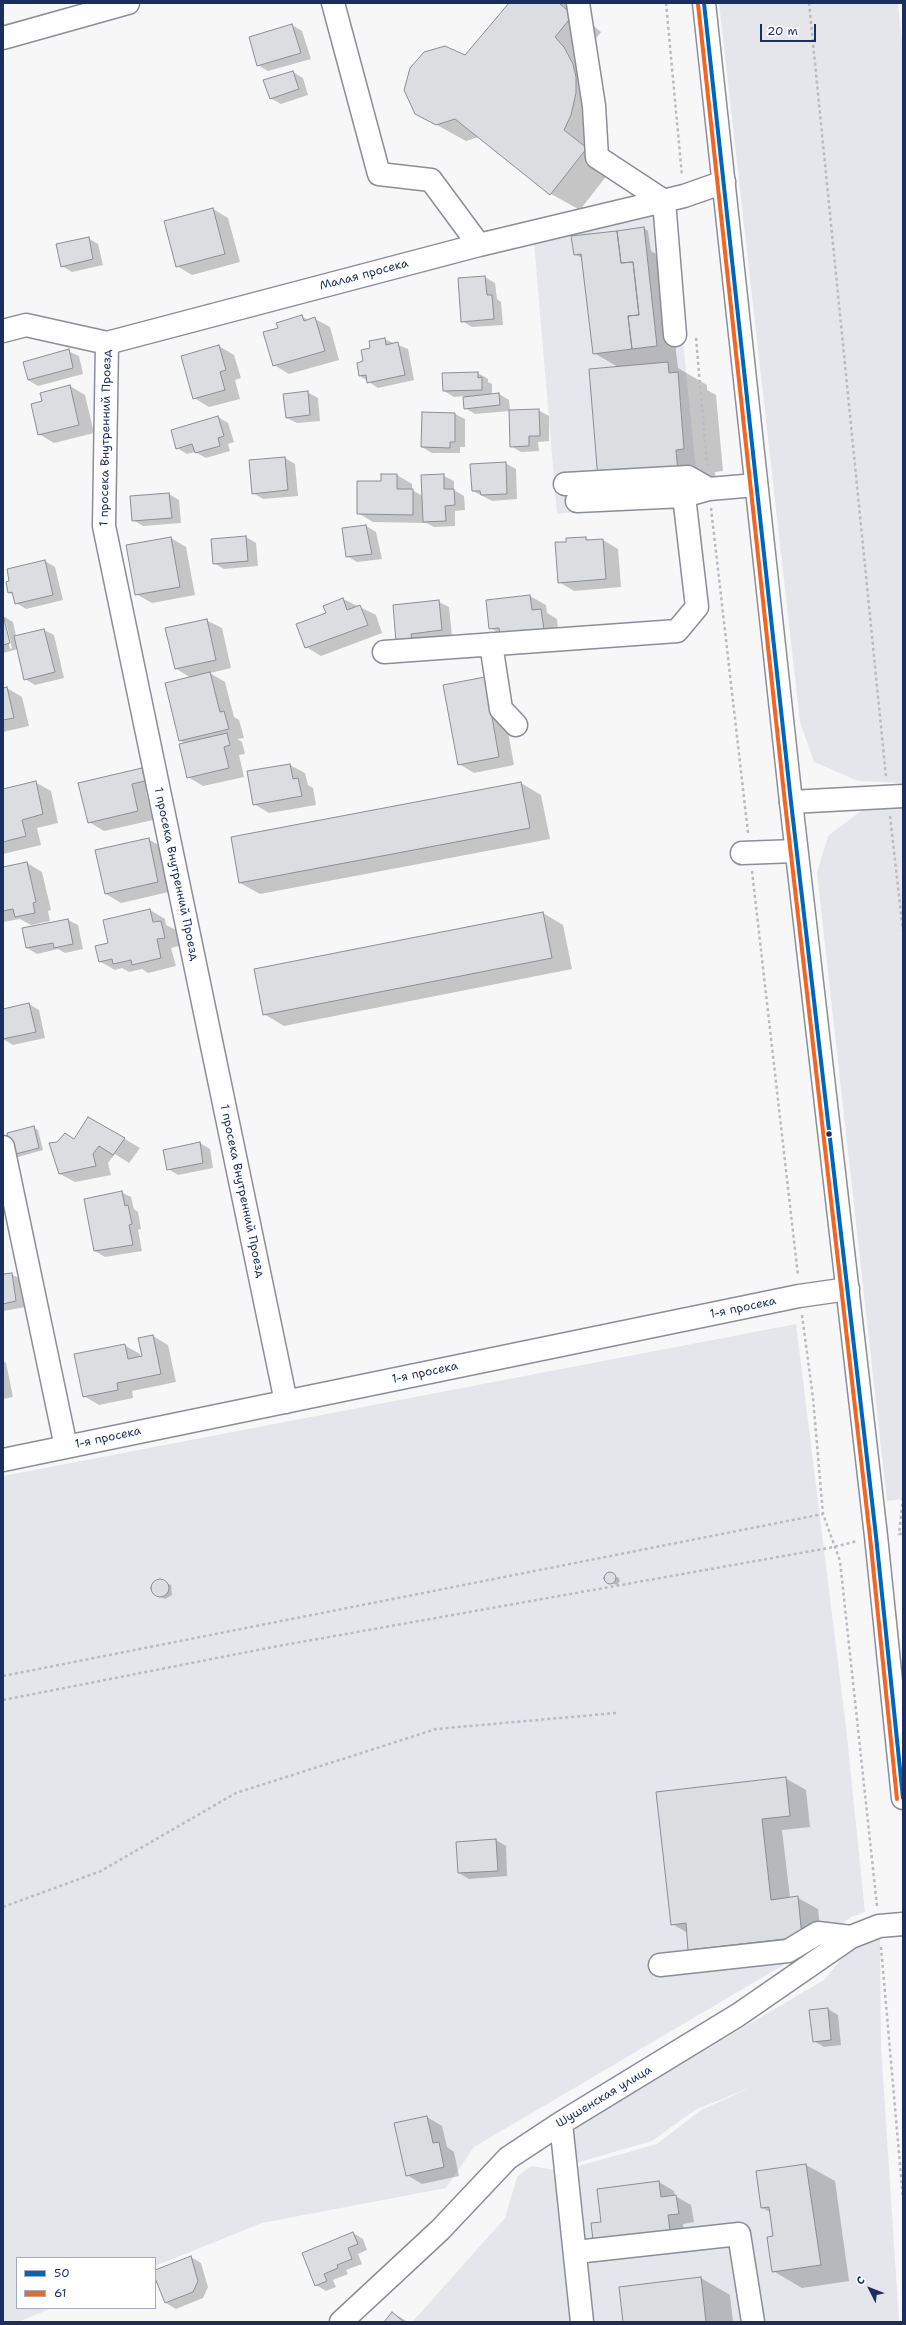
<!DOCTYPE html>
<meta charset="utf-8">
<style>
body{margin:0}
#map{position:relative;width:906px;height:2325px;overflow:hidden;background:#f7f7f8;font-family:"Shantell Sans",sans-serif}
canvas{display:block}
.frame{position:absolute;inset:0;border:4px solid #1b2f5e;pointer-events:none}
.legend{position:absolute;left:16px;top:2257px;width:140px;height:52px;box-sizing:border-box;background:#fff;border:1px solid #a4acbf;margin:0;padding:5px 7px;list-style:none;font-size:12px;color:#1b2f5e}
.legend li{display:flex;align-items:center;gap:8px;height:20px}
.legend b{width:20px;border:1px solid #a4acbf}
.north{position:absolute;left:850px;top:2269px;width:40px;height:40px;-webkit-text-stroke:3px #fff;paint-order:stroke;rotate:312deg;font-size:11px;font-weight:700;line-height:16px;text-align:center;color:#1b2f5e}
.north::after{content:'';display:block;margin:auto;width:14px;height:18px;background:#1b2f5e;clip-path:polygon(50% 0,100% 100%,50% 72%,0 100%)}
.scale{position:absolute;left:760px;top:24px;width:56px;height:18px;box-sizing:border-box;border:2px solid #1b2f5e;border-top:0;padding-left:5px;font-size:12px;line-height:14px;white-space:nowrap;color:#1b2f5e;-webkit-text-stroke:3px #fff;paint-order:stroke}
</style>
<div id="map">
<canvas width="906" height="2325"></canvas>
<div class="frame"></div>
<ul class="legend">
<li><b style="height:5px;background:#0065bd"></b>50</li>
<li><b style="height:5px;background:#f26522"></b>61</li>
</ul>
<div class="north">С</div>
<div class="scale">20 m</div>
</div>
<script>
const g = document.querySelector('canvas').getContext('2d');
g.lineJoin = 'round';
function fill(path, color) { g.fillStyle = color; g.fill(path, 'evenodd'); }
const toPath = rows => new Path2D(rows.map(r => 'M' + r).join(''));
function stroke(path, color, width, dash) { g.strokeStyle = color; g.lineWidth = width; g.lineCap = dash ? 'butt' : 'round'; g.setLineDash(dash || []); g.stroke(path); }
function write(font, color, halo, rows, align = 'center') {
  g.font = font + ' "Shantell Sans",sans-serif'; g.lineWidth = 3; g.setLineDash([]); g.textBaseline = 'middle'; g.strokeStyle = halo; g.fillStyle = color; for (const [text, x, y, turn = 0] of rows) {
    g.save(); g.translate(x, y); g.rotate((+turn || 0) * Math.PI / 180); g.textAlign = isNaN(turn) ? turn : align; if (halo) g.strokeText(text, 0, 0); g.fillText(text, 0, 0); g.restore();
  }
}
fill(toPath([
 [669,205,699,498,557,514,534,242]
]), '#e6e7ec');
fill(toPath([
 [719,3,898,3,903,55,903,783,858,781,814,762,800,722],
 [903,801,903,1499,887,1501,817,873,828,836,865,808],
 [796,1324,846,1727,865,1912,851,1917,787,1963,474,2147,446,2188,262,2223,155,2266,155,2258,17,2258,17,2308,52,2308,18,2322,3,2322,3,1476],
 [880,1939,881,2046,899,2322,415,2322,414,2320,505,2218,517,2177,531,2166,561,2171,657,2144,701,2110,754,2086,695,2110,652,2141,576,2163,572,2128,824,1980,846,1953]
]), '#e5e6ec');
fill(toPath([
 [511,3,566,3,601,32,584,54,593,64,602,81,604,94,605,110,592,147,615,165,580,210,551,194,479,137,466,141,415,113],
 [292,25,302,31,311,59,268,71,258,65],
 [293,72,303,78,308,95,281,104,270,98],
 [213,209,228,218,240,262,192,275,177,266],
 [644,228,648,231,651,251,664,259,679,290,685,342,675,343,678,368,707,385,707,390,716,395,723,471,715,472,717,494,638,501,618,367,594,353,582,258,574,254],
 [88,238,98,244,103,265,72,272,62,266],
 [485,277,495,283,497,299,501,302,503,325,472,327,462,321,459,279],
 [302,317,309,320,315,319,330,327,339,360,289,374,274,365,279,329],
 [384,339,408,349,414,380,378,388,360,376,364,362,371,349],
 [219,346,234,355,241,378,235,380,240,399,209,407,194,398],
 [68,351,79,356,83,374,38,386,28,380],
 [478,373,488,379,488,382,492,384,492,395,499,394,509,400,510,411,538,410,549,416,549,441,538,442,539,451,521,452,511,446,510,411,475,414,465,408,464,396,454,397,444,391],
 [70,386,85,395,94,433,54,443,39,434,43,402],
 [307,392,318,398,320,421,297,423,287,418],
 [423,413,455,414,465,419,465,447,460,447,460,453,432,453,422,447],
 [218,417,228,423,234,442,228,444,230,451,206,458,195,452,187,454,177,448],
 [285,458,295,464,298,496,263,499,253,493],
 [505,463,516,469,517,499,492,501,473,491],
 [382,475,397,475,412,484,412,490,423,496,444,476,454,481,454,490,464,496,465,510,455,511,455,526,434,527,426,523,373,522,358,513,382,482],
 [169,494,179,500,181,523,143,526,133,520,131,497],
 [366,526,376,532,382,559,357,562,347,556],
 [246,537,256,543,258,566,224,569,214,563],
 [171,538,186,547,195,595,152,603,136,594],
 [585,538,591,541,603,540,618,549,621,587,574,591,559,582],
 [45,561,55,567,63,600,26,609,16,603,13,595,9,592],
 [530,596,546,605,547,613,557,619,559,639,501,634,490,628,487,601],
 [343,599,376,615,382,633,321,656,306,647,327,613],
 [439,602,449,607,452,636,397,641],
 [3,616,13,622,16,636,44,630,54,635,64,678,35,685,25,679,18,649,3,653],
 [4,622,6,622,12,648,10,649],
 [206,620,222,628,231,668,210,673,225,682,234,717,239,720,244,738,237,739,242,742,245,754,239,755,244,777,203,786,188,777,185,743,180,741,191,678,175,668],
 [500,687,514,765,474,773,459,764],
 [7,688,22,697,29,726,3,732,3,689],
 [290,765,305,773,308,785,313,788,316,805,269,813,254,804,248,772],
 [142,769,157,778,160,789,146,792,153,820,104,831,89,822],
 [35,782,51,791,58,823,37,828,41,845,3,854,3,790],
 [521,783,541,795,550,839,260,894,240,883,232,838],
 [148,839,164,848,173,891,121,903,106,894],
 [27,863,42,872,51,910,48,911,50,921,31,925,20,919,3,922,3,868],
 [150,910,165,919,166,925,176,930,179,946,171,948,176,966,148,973,142,969,129,972,122,968,115,970,99,961,109,944],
 [543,913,563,925,572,969,284,1026,264,1014],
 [68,920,78,925,83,949,65,953,58,949,37,954,27,948,23,929],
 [29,1004,39,1010,45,1038,13,1045,3,1039,3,1010],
 [89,1118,140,1148,129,1163,115,1154,108,1163,111,1175,75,1182,60,1174,74,1140],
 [34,1128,38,1130,43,1150,18,1157,13,1154],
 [200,1143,210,1149,213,1168,178,1175,168,1169],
 [121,1192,131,1197,134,1209,138,1212,141,1229,138,1230,142,1251,105,1257,95,1251],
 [11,1274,22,1280,26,1307,3,1311,3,1275],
 [153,1336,168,1345,176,1382,132,1391,133,1398,99,1405,84,1396,124,1345,140,1354,140,1357,143,1357],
 [3,1361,6,1363,13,1397,3,1399],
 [608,1573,619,1578,620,1581,617,1585,607,1582,605,1579],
 [157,1580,171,1585,172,1595,165,1599,156,1595,152,1587],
 [785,1778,806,1790,810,1827,782,1830,790,1898,798,1898,818,1909,822,1948,710,1961,689,1949,688,1933,672,1924],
 [496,1840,506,1846,507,1876,469,1879,459,1873],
 [828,2009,838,2015,841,2045,824,2047,814,2041],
 [427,2117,442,2126,447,2147,454,2152,459,2176,422,2184,407,2175],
 [806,2165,835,2181,849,2281,802,2288,773,2271,774,2237,770,2212,762,2208],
 [659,2182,674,2191,675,2196,691,2205,694,2222,683,2224,685,2240,602,2223],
 [353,2233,363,2239,367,2250,358,2254,362,2264,346,2270,348,2274,333,2280,336,2287,326,2291,316,2285],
 [191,2257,201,2263,208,2287,203,2298,176,2309,166,2303,155,2271],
 [701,2278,730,2295,733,2322,624,2322],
 [393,2313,408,2322,385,2322]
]), '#0003');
const building = toPath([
 [509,3,559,3,573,15,555,37,564,47,573,64,576,77,576,93,571,115,564,130,587,148,550,195,455,119,436,125,415,114,404,90,410,68,424,52,445,46,465,55,509,3],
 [292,24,301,53,257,66,249,37,292,24],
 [293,71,299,89,270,99,263,80,293,71],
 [213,208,225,254,176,267,164,221,213,208],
 [644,227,657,346,632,349,628,316,639,315,633,262,621,263,617,231,644,227],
 [617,231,621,263,633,262,639,315,628,316,632,349,593,354,581,254,574,255,571,236,617,231],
 [89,237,93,259,61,267,56,244,89,237],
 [485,276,487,295,492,295,494,319,461,322,458,278,485,276],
 [302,315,304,321,315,317,325,351,273,366,263,332,278,328,276,323,302,315],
 [385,338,386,345,398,342,405,375,367,383,366,375,359,376,357,363,363,361,361,350,370,348,369,341,385,338],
 [219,345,226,370,220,372,225,390,193,399,181,356,219,345],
 [69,349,73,368,28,380,23,362,69,349],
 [668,362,669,373,678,372,684,449,676,450,678,472,598,479,589,369,668,362],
 [478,372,478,378,482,377,482,390,443,391,442,373,478,372],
 [70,385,79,425,38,435,31,404,42,401,40,393,70,385],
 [308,391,310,415,286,418,283,394,308,391],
 [499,393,500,405,464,409,463,397,499,393],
 [539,409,540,436,529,436,529,446,510,447,509,410,539,409],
 [422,412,455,413,455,442,450,442,450,448,421,447,422,412],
 [218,416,224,436,218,438,220,446,195,453,192,444,176,449,171,430,218,416],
 [285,457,288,490,252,494,249,460,285,457],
 [506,462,507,494,481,495,480,491,472,491,470,464,506,462],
 [381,474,397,474,397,489,413,489,413,515,357,514,357,481,381,481,381,474],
 [444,474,444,489,454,489,455,505,445,506,446,521,423,522,421,475,444,474],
 [169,493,172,518,132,521,130,496,169,493],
 [366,525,372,554,346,557,342,528,366,525],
 [246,536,248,561,213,564,211,539,246,536],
 [171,537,180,587,135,595,126,545,171,537],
 [586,537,586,540,603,539,606,579,558,583,555,542,566,542,566,538,586,537],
 [45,560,53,595,15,604,12,592,8,593,6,582,9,581,7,569,45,560],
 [530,595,532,610,541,609,544,630,500,636,499,628,489,629,486,600,530,595],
 [343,598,347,610,360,605,368,625,305,648,296,624,326,613,323,606,343,598],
 [439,600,442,630,411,634,412,640,396,642,393,605,439,600],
 [3,615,10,643,3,645,3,615],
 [207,619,216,660,175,669,165,628,207,619],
 [44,629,55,672,24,680,14,636,44,629],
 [210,672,220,712,224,711,229,729,179,741,165,683,210,672],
 [485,677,499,757,458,765,443,685,485,677],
 [7,687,14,718,3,720,3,688,7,687],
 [227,733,230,745,224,747,229,768,187,778,179,744,227,733],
 [290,764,293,779,298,778,302,796,253,805,247,771,290,764],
 [142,768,145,781,132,784,138,811,88,823,78,783,142,768],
 [36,781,43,814,22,820,26,836,3,842,3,789,36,781],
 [521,782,530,828,239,883,231,837,521,782],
 [149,838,158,882,105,894,95,850,149,838],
 [27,862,36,902,33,903,35,913,15,917,13,909,3,911,3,867,27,862],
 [150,909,153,922,161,921,165,938,157,939,161,958,132,965,131,960,113,964,112,959,99,962,95,946,108,943,103,920,150,909],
 [543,912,552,958,263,1015,254,969,543,912],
 [68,919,73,944,54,948,53,943,26,948,22,928,68,919],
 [29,1003,36,1032,3,1039,3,1009,29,1003],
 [88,1117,125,1138,113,1155,99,1146,93,1154,96,1166,59,1174,49,1143,57,1142,65,1133,74,1139,88,1117],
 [34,1126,39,1148,12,1155,7,1133,34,1126],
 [200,1142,203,1163,167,1170,163,1150,200,1142],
 [122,1191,125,1206,128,1205,132,1224,129,1225,133,1245,94,1251,84,1199,122,1191],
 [12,1273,16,1301,3,1304,3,1274,12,1273],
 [153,1335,161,1374,117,1383,118,1390,83,1397,74,1354,125,1344,128,1359,142,1356,138,1338,153,1335],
 '604 1578a6 6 0 1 1 12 0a6 6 0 1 1-12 0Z',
 '151 1588a9 9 0 1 1 18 0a9 9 0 1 1-18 0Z',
 [786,1777,790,1816,762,1819,771,1900,798,1896,802,1937,688,1950,686,1923,671,1925,656,1792,786,1777],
 [496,1839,498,1871,458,1873,456,1842,496,1839],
 [828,2008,831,2040,813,2042,809,2010,828,2008],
 [427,2116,433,2143,439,2142,444,2167,406,2176,394,2123,427,2116],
 [806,2164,821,2265,772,2272,767,2237,773,2236,769,2207,761,2208,756,2171,806,2164],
 [659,2181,661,2197,676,2195,679,2214,668,2215,670,2231,593,2240,591,2223,601,2222,597,2189,659,2181],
 [353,2232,358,2244,348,2248,352,2259,337,2265,338,2268,324,2274,327,2281,315,2286,302,2253,353,2232],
 [191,2256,198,2281,193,2292,165,2303,155,2278,155,2270,191,2256],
 [701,2277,706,2322,623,2322,619,2287,701,2277],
 [392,2312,404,2322,384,2322,392,2312]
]);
fill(building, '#dcdde0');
stroke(building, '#8a8e97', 1);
const minor = toPath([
 [333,3,379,174,431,180,479,245],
 [578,3,594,106,597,157,664,201,675,335],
 [3,38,128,3],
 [3,331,26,325,107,343,479,245,684,196,724,182],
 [107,343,104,526,286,1402],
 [565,484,688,477,709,489],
 [577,501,684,496,709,489,756,485],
 [491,644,501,709,516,725],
 [384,652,677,631,697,607,684,496],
 [791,802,903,796],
 [742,853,796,851],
 [3,1147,66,1447],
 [3,1460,799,1296,848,1289],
 [660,1965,788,1951,818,1933,851,1937],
 [561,2123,582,2322],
 [576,2252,739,2234,753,2322],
 [341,2322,440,2230,508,2158,561,2123,738,2015,851,1937,879,1926,903,1924]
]);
const major = toPath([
 [704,3,791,802,876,1536,903,1798]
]);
stroke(minor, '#8a8e97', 25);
stroke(major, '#8a8e97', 25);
stroke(toPath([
 [666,3,682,176],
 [809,3,886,777],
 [696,338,707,465],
 [711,508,748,833],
 [890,816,903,931],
 [752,871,798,1276],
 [802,1315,813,1398,823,1514,840,1561,877,1906],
 [903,1498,899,1534,903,1534],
 [3,1676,823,1514],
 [3,1700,273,1647,834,1547,857,1541],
 [3,1907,101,1871,236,1793,349,1757,436,1729,616,1713],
 [881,1947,903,2199]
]), '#b8bbc0', 2.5, [3, 3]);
stroke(minor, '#fefefe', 22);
stroke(major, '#fefefe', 22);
stroke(toPath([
 [704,3,791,802,876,1536,903,1798]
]), '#0065bd', 4);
stroke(toPath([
 [698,4,785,803,870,1537,897,1799]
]), '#f26522', 4);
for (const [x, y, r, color] of [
 [829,1134,3.5,"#1b2f5e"]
]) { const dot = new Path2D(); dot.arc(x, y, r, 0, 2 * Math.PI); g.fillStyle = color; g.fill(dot); stroke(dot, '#fff', 1.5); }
write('12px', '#1b2f5e', '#fff', [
 ["Малая просека",364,275,-15],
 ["1 просека Внутренний Проезд",106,438,-89],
 ["1 просека Внутренний Проезд",176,874,78],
 ["1 просека Внутренний Проезд",242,1191,78],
 ["1-я просека",743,1308,-12],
 ["1-я просека",425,1373,-12],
 ["1-я просека",108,1438,-12],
 ["Шушенская улица",604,2097,-31]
]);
</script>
